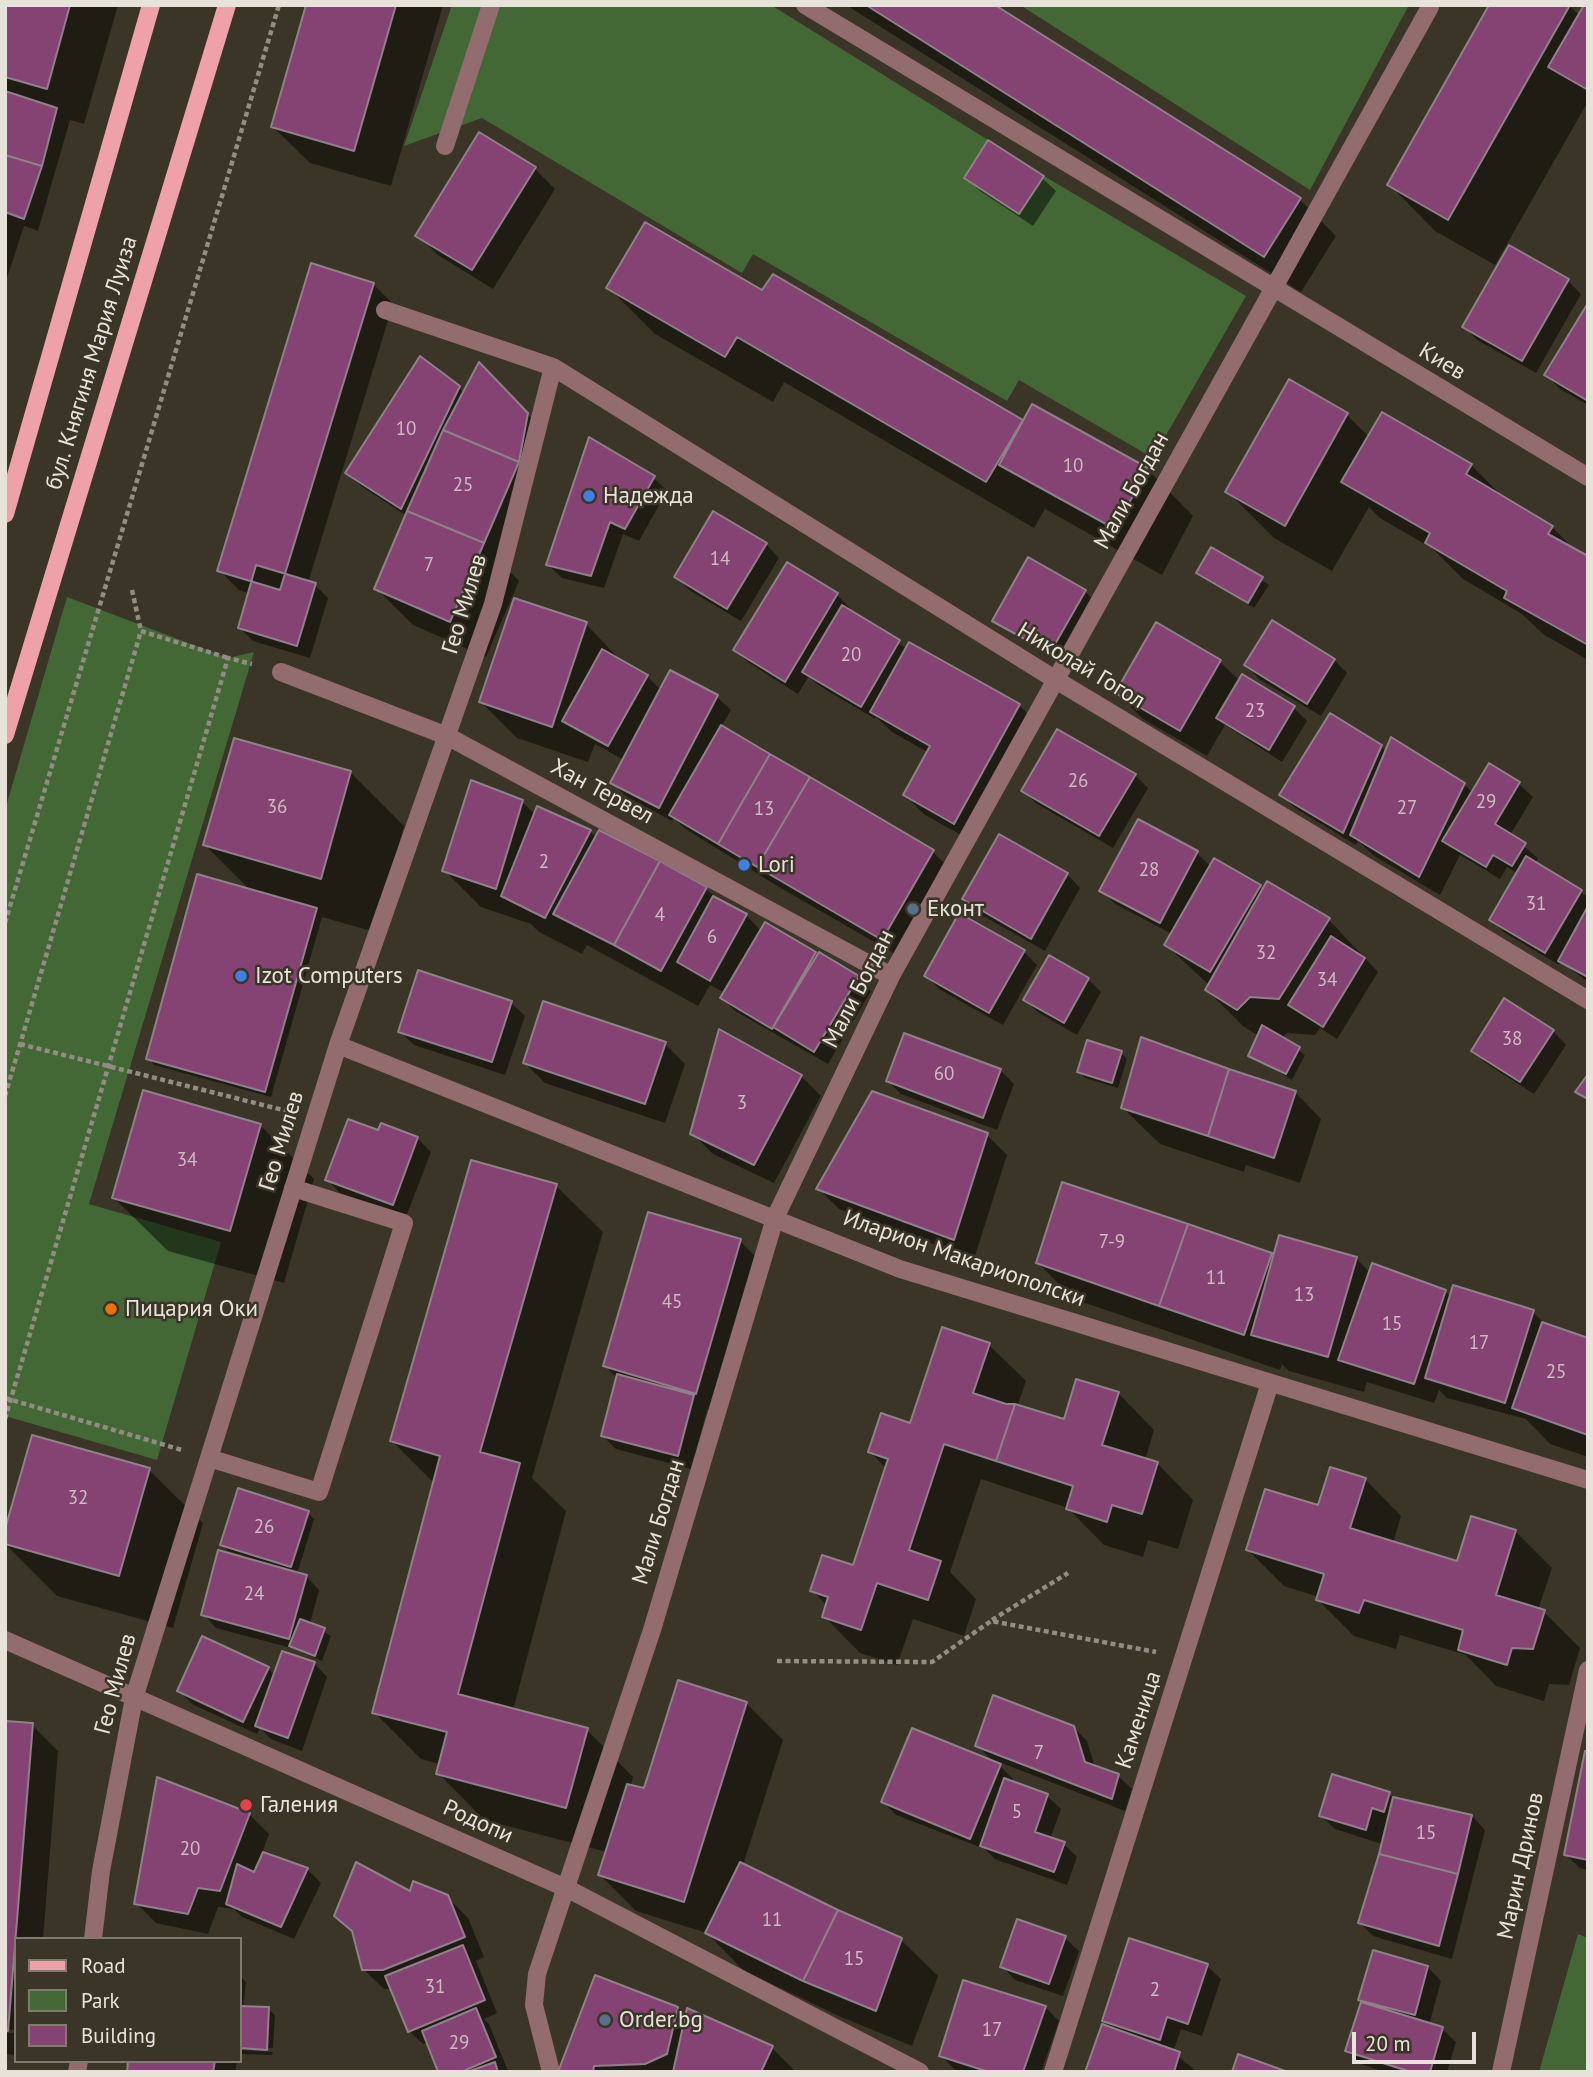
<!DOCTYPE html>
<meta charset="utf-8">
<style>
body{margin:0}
#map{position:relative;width:1593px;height:2077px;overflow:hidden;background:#3a3527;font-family:"PT Sans",sans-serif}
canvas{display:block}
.frame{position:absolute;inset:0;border:7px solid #e7e3db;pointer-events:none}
.legend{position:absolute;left:14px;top:1937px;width:228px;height:126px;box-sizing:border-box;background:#3a3527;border:2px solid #7f7b6f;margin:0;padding:9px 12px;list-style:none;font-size:21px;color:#e7e3db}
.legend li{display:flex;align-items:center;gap:14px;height:35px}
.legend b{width:35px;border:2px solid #7f7b6f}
.scale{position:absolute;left:1352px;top:2032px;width:124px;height:32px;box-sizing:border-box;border:4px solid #e7e3db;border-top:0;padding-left:9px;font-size:21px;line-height:24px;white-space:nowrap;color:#e7e3db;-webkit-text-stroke:5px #3a3527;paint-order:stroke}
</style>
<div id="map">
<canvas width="1593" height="2077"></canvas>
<div class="frame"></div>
<ul class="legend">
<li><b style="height:9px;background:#eea1a8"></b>Road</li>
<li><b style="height:19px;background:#436836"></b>Park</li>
<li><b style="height:19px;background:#844372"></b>Building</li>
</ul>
<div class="scale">20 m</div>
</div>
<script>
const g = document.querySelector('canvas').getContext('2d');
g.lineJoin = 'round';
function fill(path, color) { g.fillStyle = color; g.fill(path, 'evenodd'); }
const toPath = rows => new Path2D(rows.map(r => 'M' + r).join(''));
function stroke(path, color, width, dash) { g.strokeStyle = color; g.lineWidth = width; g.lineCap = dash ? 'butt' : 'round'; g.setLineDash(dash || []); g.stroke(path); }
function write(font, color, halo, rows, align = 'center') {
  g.font = font + ' "PT Sans",sans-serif'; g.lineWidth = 5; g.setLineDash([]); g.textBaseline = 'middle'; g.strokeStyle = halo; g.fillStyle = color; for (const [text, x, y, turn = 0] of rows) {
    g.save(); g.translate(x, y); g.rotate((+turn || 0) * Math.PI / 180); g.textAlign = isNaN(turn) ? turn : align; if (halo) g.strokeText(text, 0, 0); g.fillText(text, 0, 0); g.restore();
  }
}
fill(toPath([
 [452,5,771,5,988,140,964,178,1019,214,1044,176,1246,296,1153,458,1019,380,1007,401,753,254,742,273,482,118,404,146],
 [1020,5,1409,5,1310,190],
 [67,597,228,658,254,652,89,1204,221,1242,157,1460,5,1416,5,810],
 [1578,1934,1588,1938,1588,2072,1539,2072]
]), '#436836');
fill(toPath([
 [5,5,118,5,84,124,70,120,38,231,24,226,5,284],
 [308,5,443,5,391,186,310,163,273,127],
 [846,5,992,5,1299,199,1336,236,1301,292],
 [1568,5,1580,16,1588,5,1587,103,1495,265,1435,231,1389,184],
 [535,169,555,189,493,289,438,255,418,235],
 [966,178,1042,178,1056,191,1033,226,980,191],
 [773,276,1024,422,1147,469,1193,516,1162,575,1045,509,1034,528,784,382,773,402,655,334,609,288,763,292],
 [1568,281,1581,294,1536,373,1477,340,1464,326],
 [373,284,393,304,308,583,315,585,328,598,310,658,253,641,240,628,250,594,239,590,219,570],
 [1588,306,1588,405,1560,389,1546,375],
 [479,365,541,428,496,558,519,581,486,657,413,625,376,588,407,516,361,486,347,473,459,388,464,393],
 [1289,382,1347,415,1369,437,1382,414,1471,465,1506,500,1552,527,1575,550,1588,558,1588,660,1543,634,1522,614,1463,579,1433,549,1380,518,1369,507,1332,571,1274,538,1227,491],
 [654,478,667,491,639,541,623,534,604,588,562,578,548,565],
 [766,544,779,558,741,621,689,590,676,576],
 [1212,549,1269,585,1254,608,1198,573],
 [787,564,837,595,850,608,849,611,907,649,910,644,1019,705,1039,726,974,842,925,815,905,795,929,753,892,732,876,717,875,719,818,685,809,676,798,694,749,663,735,650],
 [1085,591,1091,598,1057,658,995,620],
 [586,624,622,662,647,676,661,690,670,672,717,697,731,710,721,727,933,852,953,872,902,958,779,887,684,828,674,818,672,821,626,796,612,782,624,760,595,744,588,762,517,738,481,702],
 [1156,625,1220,662,1240,681,1294,708,1307,721,1282,762,1225,725,1207,756,1143,719,1117,693],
 [1334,660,1347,673,1321,716,1259,679,1246,665],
 [235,740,351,773,404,826,375,932,322,917,271,1097,154,1065,148,1058,251,891,205,845],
 [1381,746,1387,752,1464,784,1473,793,1489,766,1519,784,1533,797,1510,835,1538,858,1535,863,1588,897,1588,982,1561,962,1559,965,1505,933,1491,919,1518,874,1507,867,1500,879,1460,855,1440,895,1373,855,1358,841,1356,845,1295,808,1282,795],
 [1135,775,1148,788,1113,848,1037,804,1023,791],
 [522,802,536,815,590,831,597,838,706,889,717,899,746,915,761,931,818,956,819,954,858,978,871,991,828,1064,735,1011,722,998,725,993,710,985,698,1006,587,945,582,954,539,932,531,924,481,907,444,870],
 [1138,821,1197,853,1211,867,1264,890,1267,883,1329,920,1378,972,1337,1039,1320,1028,1315,1035,1287,1033,1282,1038,1305,1055,1292,1080,1250,1055,1259,1036,1243,1026,1207,990,1209,985,1166,945,1172,934,1115,904,1102,890],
 [1067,874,1080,888,1045,951,978,913,964,899],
 [1024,952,1037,965,1003,1025,939,989,926,975],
 [1088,979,1101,992,1077,1035,1039,1013,1025,1000],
 [511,1003,525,1016,505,1075,414,1045,400,1031],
 [1553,1031,1566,1045,1534,1094,1487,1064,1473,1051],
 [665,1044,685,1064,665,1123,545,1083,525,1063],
 [1121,1053,1127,1059,1118,1088,1085,1078,1079,1071],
 [1000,1070,1014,1084,997,1130,901,1094,888,1081],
 [801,1076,821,1096,774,1183,713,1154,692,1133],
 [1295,1092,1321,1119,1300,1183,1246,1165,1244,1172,1160,1144,1123,1108],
 [260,1125,314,1179,284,1283,168,1251,114,1198],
 [382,1125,417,1138,431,1152,406,1217,340,1193,327,1179,379,1133],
 [987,1135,1007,1155,974,1259,839,1209,819,1189],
 [556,1186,603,1232,532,1478,566,1511,513,1710,587,1730,633,1777,631,1786,645,1790,746,1703,783,1740,743,1865,901,1940,938,1976,912,2046,841,2017,743,1970,707,1933,636,1911,600,1875,607,1852,484,1820,438,1773,440,1764,421,1759,374,1712,435,1484,392,1441],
 [740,1241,760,1261,716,1413,707,1410,691,1469,616,1449,603,1436,618,1379,605,1366],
 [1271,1254,1274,1258,1356,1258,1370,1273,1445,1291,1451,1297,1533,1312,1546,1325,1588,1340,1588,1457,1550,1444,1526,1419,1447,1398,1439,1390,1434,1403,1367,1382,1364,1392,1289,1371,1282,1364,1280,1370,1074,1299,1038,1263],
 [943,1329,989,1345,1026,1381,1017,1407,1065,1421,1118,1393,1154,1430,1145,1460,1157,1463,1193,1500,1178,1549,1148,1540,1143,1557,1104,1545,1068,1508,981,1479,950,1572,976,1599,964,1636,913,1619,897,1665,860,1653,824,1616,827,1606,812,1590,854,1567,887,1469,870,1452,911,1425],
 [149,1470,203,1523,173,1628,57,1596,5,1544,5,1536],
 [1365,1479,1401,1516,1393,1543,1458,1563,1515,1531,1552,1568,1538,1610,1544,1612,1580,1648,1569,1685,1549,1684,1544,1701,1496,1686,1466,1655,1400,1635,1396,1649,1354,1636,1318,1600,1319,1597,1284,1586,1248,1550],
 [308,1513,314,1519,297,1574,306,1576,319,1590,310,1624,331,1636,322,1661,295,1649,216,1628,203,1614,243,1555,228,1551,222,1544],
 [314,1663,327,1677,302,1751,271,1739,260,1728,257,1734,192,1704,179,1691,268,1668,275,1676],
 [32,1725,58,1751,43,1939,16,1939,16,2030,5,2029],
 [1073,1727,1087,1741,1095,1767,1118,1776,1132,1789,1125,1811,994,1760,1013,1779,1012,1783,1047,1796,1061,1809,1050,1839,1064,1844,1077,1857,1067,1885,995,1859,985,1849,896,1815,883,1802,996,1764,977,1745],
 [1588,1753,1588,1870,1580,1868,1566,1855],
 [1389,1794,1394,1799,1472,1816,1485,1830,1452,1959,1373,1936,1360,1923,1382,1844,1335,1829,1321,1816],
 [249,1814,269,1834,262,1853,307,1869,321,1883,294,1939,242,1917,234,1909,218,1907,208,1934,156,1923,136,1903],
 [411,1894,447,1897,468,1918,484,1957,476,1961,497,2013,484,2019,489,2024,508,2071,438,2072,428,2042,423,2044,409,2031,392,1989,384,1989,363,1969,355,1934,336,1916],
 [1018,1921,1065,1938,1079,1951,1063,1996,1015,1980,1002,1966],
 [1207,1966,1221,1979,1202,2036,1181,2029,1173,2052,1197,2072,1086,2072,1112,2029,1104,2021],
 [1428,1967,1441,1981,1429,2025,1442,2029,1456,2042,1447,2072,1384,2072,1361,2064,1347,2051,1363,2002,1360,1999],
 [240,1976,246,1982,243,2007,268,2009,275,2015,273,2048,240,2047],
 [1045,2007,1059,2021,1041,2072,963,2072,954,2069,941,2055],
 [677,2009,686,2018,772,2048,796,2072,560,2072],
 [5,2033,16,2033,16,2055,5,2054],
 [240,2050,273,2052,272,2055,240,2054],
 [130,2061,237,2061,235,2072,129,2072]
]), '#0007');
const building = toPath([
 [5,5,70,5,47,89,5,77,5,5],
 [306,5,396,5,354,151,271,127,306,5],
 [866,5,995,5,1301,198,1264,257,866,5],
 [1489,5,1570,5,1448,220,1387,185,1489,5],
 [1584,5,1588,5,1588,90,1548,67,1584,5],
 [5,91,57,108,42,166,5,155,5,91],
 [479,132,536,167,472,270,415,236,479,132],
 [988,140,1044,176,1019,214,964,178,988,140],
 [5,155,42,166,24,219,5,212,5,155],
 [645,222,762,290,773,274,1023,420,986,482,737,337,725,357,606,288,645,222],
 [1509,245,1569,279,1522,361,1462,327,1509,245],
 [311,263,374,283,280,590,217,571,311,263],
 [1588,303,1588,401,1544,375,1588,303],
 [420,356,460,386,401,509,345,473,420,356],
 [479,362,528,413,519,462,443,430,479,362],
 [1289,379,1348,413,1285,526,1225,492,1289,379],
 [1032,404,1148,468,1115,529,999,465,1032,404],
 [1382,412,1472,464,1466,474,1553,526,1548,534,1588,556,1588,645,1504,598,1507,591,1425,543,1430,533,1341,482,1382,412],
 [443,430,519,462,484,543,407,511,443,430],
 [589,437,655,476,625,529,610,522,591,576,546,565,589,437],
 [407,511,484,543,450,622,374,589,407,511],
 [713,511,767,543,727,609,674,577,713,511],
 [1211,547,1263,577,1248,603,1196,573,1211,547],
 [1028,557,1086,590,1050,653,992,621,1028,557],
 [787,562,838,593,785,682,733,650,787,562],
 [256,565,316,583,297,646,238,628,256,565],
 [514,598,587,622,552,727,479,702,514,598],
 [842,605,900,640,861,707,802,672,842,605],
 [1272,620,1335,659,1307,704,1244,665,1272,620],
 [1156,622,1221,660,1180,731,1115,693,1156,622],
 [909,642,1020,704,954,824,903,795,930,746,870,712,909,642],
 [602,649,648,675,608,746,562,721,602,649],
 [670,670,718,695,659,808,610,783,670,670],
 [1242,674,1295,706,1269,750,1216,718,1242,674],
 [1330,713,1382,745,1343,833,1279,795,1330,713],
 [721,725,770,754,718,844,669,815,721,725],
 [1057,729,1136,774,1099,836,1021,791,1057,729],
 [1391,737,1465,783,1419,877,1350,835,1391,737],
 [234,738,351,771,321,879,203,845,234,738],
 [770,754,810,777,757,867,718,844,770,754],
 [1489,763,1520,782,1495,824,1526,843,1512,866,1493,855,1486,867,1442,841,1489,763],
 [810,777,934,850,882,940,757,867,810,777],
 [471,780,523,800,496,889,442,871,471,780],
 [537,806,591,830,545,918,501,896,537,806],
 [1138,819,1198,851,1160,923,1099,891,1138,819],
 [599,830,660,861,614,945,553,914,599,830],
 [999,834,1068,873,1031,939,962,899,999,834],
 [1526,856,1582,890,1545,953,1489,920,1526,856],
 [1214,858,1261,885,1210,972,1164,945,1214,858],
 [660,861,707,887,661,971,614,945,660,861],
 [197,874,317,908,265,1092,146,1059,197,874],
 [1267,881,1330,918,1279,999,1250,997,1237,1010,1205,990,1267,881],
 [713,896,747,914,710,981,677,962,713,896],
 [1588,906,1588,977,1558,961,1588,906],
 [959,913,1025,950,989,1013,924,976,959,913],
 [765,922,816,952,772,1029,720,998,765,922],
 [1331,936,1365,958,1323,1027,1288,1005,1331,936],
 [819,952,859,976,814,1052,773,1027,819,952],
 [1049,955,1089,978,1064,1023,1023,1000,1049,955],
 [418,970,512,1001,492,1062,398,1032,418,970],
 [1504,998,1554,1030,1520,1082,1471,1051,1504,998],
 [543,1001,666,1042,645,1104,523,1063,543,1001],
 [1262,1025,1300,1047,1286,1074,1248,1056,1262,1025],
 [719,1029,802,1075,754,1165,690,1134,719,1029],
 [904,1033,1001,1069,983,1118,886,1081,904,1033],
 [1141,1037,1229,1069,1208,1136,1121,1108,1141,1037],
 [1087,1040,1122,1051,1112,1083,1077,1072,1087,1040],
 [1229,1069,1296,1091,1274,1158,1208,1136,1229,1069],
 [1588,1074,1588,1099,1575,1092,1588,1074],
 [143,1090,261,1124,230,1231,112,1198,143,1090],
 [872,1091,988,1133,954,1240,816,1189,872,1091],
 [348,1119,378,1130,381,1123,418,1137,393,1205,325,1180,348,1119],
 [471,1160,557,1184,480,1452,520,1463,458,1694,588,1728,566,1808,436,1774,447,1732,372,1713,440,1456,390,1441,471,1160],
 [1062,1182,1188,1224,1159,1306,1036,1263,1062,1182],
 [648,1212,741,1239,696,1394,603,1366,648,1212],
 [1188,1224,1272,1253,1244,1335,1159,1306,1188,1224],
 [1279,1235,1357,1257,1328,1357,1251,1335,1279,1235],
 [1372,1263,1446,1290,1414,1384,1338,1360,1372,1263],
 [1453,1285,1534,1310,1505,1403,1425,1378,1453,1285],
 [1542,1322,1588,1338,1588,1435,1512,1408,1542,1322],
 [942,1327,990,1343,973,1393,1006,1404,1015,1404,996,1461,944,1444,909,1550,941,1561,928,1600,877,1583,861,1630,822,1617,828,1597,810,1591,822,1555,853,1565,888,1459,868,1452,881,1413,910,1423,942,1327],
 [617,1374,694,1395,678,1456,601,1436,617,1374],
 [1076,1379,1119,1392,1102,1445,1158,1462,1142,1514,1112,1505,1107,1522,1066,1509,1073,1486,996,1461,1015,1404,1064,1419,1076,1379],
 [32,1435,150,1468,119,1576,5,1544,5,1529,32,1435],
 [1330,1467,1366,1478,1350,1528,1457,1561,1471,1516,1516,1530,1496,1595,1545,1610,1533,1649,1512,1648,1507,1665,1458,1650,1463,1630,1364,1600,1359,1613,1316,1600,1324,1574,1246,1550,1265,1489,1318,1505,1330,1467],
 [238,1488,309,1511,291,1567,220,1545,238,1488],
 [218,1550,307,1575,289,1639,201,1615,218,1550],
 [300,1619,325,1628,315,1656,289,1646,300,1619],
 [202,1636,269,1667,243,1722,177,1691,202,1636],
 [282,1651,315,1662,288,1738,255,1726,282,1651],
 [678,1680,747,1702,684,1902,598,1875,627,1784,644,1788,678,1680],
 [993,1695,1074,1726,1085,1762,1119,1774,1112,1799,975,1746,993,1695],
 [5,1721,33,1723,8,2031,5,2031,5,1721],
 [912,1728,1001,1764,970,1839,881,1802,912,1728],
 [1585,1751,1588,1751,1588,1860,1564,1855,1585,1751],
 [1332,1774,1390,1792,1384,1812,1372,1808,1366,1830,1319,1816,1332,1774],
 [157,1777,250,1813,220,1891,198,1888,188,1914,134,1904,157,1777],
 [1004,1778,1048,1794,1035,1832,1065,1842,1054,1872,980,1846,1004,1778],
 [1393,1797,1472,1815,1458,1874,1379,1854,1393,1797],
 [263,1852,308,1868,281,1927,226,1904,237,1864,254,1872,263,1852],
 [1379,1854,1458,1874,1439,1946,1358,1923,1379,1854],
 [356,1862,410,1891,413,1881,448,1895,465,1937,383,1970,362,1970,352,1931,334,1916,356,1862],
 [740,1862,838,1910,803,1981,705,1933,740,1862],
 [838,1910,902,1938,876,2011,803,1981,838,1910],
 [1017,1919,1066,1936,1049,1984,1000,1967,1017,1919],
 [1129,1938,1208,1964,1188,2024,1167,2017,1160,2040,1102,2021,1129,1938],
 [463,1945,485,2000,408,2032,385,1976,463,1945],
 [1373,1950,1428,1966,1415,2015,1358,2000,1373,1950],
 [595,1975,678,2007,667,2054,645,2064,594,2066,593,2072,558,2072,595,1975],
 [963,1980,1046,2006,1023,2072,989,2072,939,2056,963,1980],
 [1361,2002,1443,2027,1430,2072,1411,2072,1345,2051,1361,2002],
 [240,2006,269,2007,267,2050,240,2048,240,2006],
 [476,2008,496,2057,461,2072,438,2072,422,2031,476,2008],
 [687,2008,773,2046,761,2072,673,2072,687,2008],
 [1102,2024,1180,2052,1174,2072,1085,2072,1102,2024],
 [1238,2054,1288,2072,1232,2072,1238,2054],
 [128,2061,215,2061,213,2072,127,2072,128,2061],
 [495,2062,498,2072,467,2072,495,2062]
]);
fill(building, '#844372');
stroke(building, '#8f8089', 2);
stroke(toPath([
 [132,590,141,631],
 [5,923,279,5],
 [20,1044,287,1111],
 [5,1096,141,631,228,658],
 [5,1398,182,1450],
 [5,1419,228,658,252,664],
 [992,1620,1068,1573],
 [777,1661,932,1662,991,1621,1156,1652]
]), '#918d82', 4.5, [5, 3.5]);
stroke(toPath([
 [805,5,1588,477],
 [445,146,491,5],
 [385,310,553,367,1056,680,1588,1000],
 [281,672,447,736,891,976],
 [338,1045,900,1269,1588,1480],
 [209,1458,319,1492,404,1223,293,1188],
 [5,1640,568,1889,920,2072],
 [93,1939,101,1871,134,1698,338,1045,493,604,553,367],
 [77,2072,79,2061],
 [551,2072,534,2005,537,1974,652,1630,775,1218,891,976,1430,7],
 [1053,2072,1270,1383],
 [1501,2072,1588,1670]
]), '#926c6f', 18);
stroke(toPath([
 [5,514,151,5],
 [5,735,227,5]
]), '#eea1a8', 18);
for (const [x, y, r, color] of [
 [589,496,7,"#3f7fe0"],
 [744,865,7,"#3f7fe0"],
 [913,909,7,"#5c6f8a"],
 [241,976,7,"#3f7fe0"],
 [111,1309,7,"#e8710a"],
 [246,1805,7,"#e0444e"],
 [605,2020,7,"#5c6f8a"]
]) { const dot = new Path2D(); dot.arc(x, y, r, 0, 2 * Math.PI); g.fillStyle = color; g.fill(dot); stroke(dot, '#3a3527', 2.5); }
write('19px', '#cebbc1', null, [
 ["10",406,430],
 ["10",1073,467],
 ["25",463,486],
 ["14",720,560],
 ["7",429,566],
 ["20",851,656],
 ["23",1255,712],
 ["26",1078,782],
 ["29",1486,803],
 ["36",277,808],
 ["27",1407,809],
 ["13",764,810],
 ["2",544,863],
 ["28",1149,871],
 ["31",1536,905],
 ["4",660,916],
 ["6",712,938],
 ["32",1266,954],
 ["34",1327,981],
 ["38",1512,1040],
 ["60",944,1075],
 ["3",742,1104],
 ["34",187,1161],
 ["7-9",1112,1243],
 ["11",1216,1279],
 ["13",1304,1296],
 ["45",672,1303],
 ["15",1392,1325],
 ["17",1479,1344],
 ["25",1556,1373],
 ["32",78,1499],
 ["26",264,1528],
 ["24",254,1595],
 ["7",1039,1754],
 ["5",1017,1813],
 ["15",1426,1834],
 ["20",190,1850],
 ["11",772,1921],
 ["15",854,1960],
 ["31",435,1988],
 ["2",1155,1991],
 ["17",992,2031],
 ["29",459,2044]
]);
write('23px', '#e7e3db', '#3a3527', [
 ["Киев",1442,362,31],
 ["бул. Княгиня Мария Луиза",92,363,-73],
 ["Мали Богдан",1132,491,-61],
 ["Гео Милев",465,604,-73],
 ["Николай Гогол",1081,666,31],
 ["Хан Тервел",602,792,28],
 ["Мали Богдан",859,989,-63],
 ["Гео Милев",282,1141,-73],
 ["Иларион Макариополски",964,1259,19],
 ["Мали Богдан",659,1522,-73],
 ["Гео Милев",116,1684,-75],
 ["Каменица",1139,1720,-72],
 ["Родопи",478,1822,24],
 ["Марин Дринов",1521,1866,-78]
]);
write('23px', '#e7e3db', '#3a3527', [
 ["Надежда",603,496],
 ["Lori",758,865],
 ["Еконт",927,909],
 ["Izot Computers",255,976],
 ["Пицария Оки",125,1309],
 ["Галения",260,1805],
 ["Order.bg",619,2020]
], 'left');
</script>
